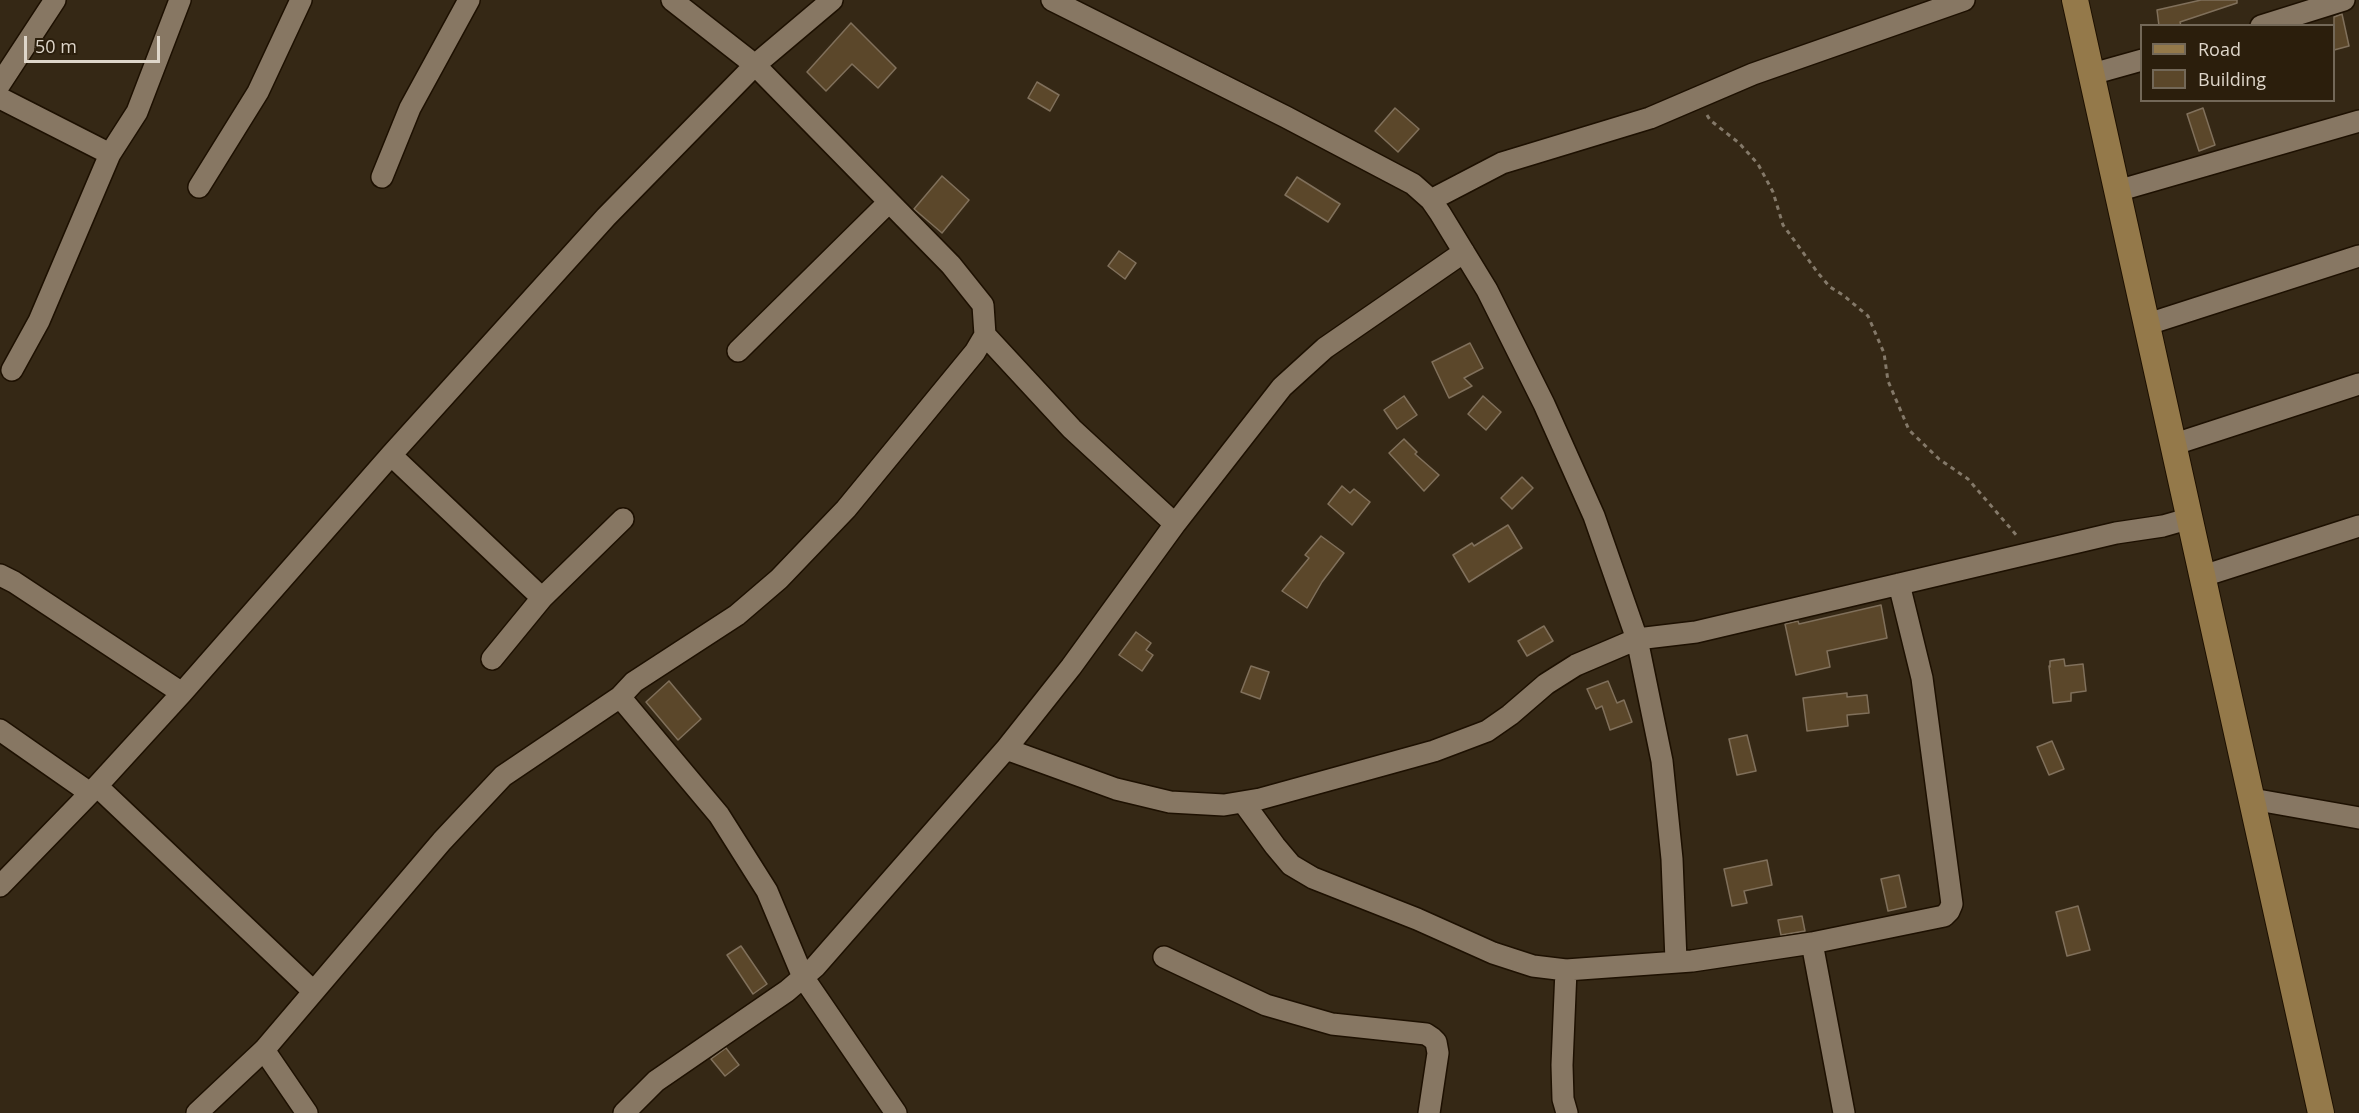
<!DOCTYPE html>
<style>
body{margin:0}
#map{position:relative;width:2359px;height:1113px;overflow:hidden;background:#352815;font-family:"Open Sans",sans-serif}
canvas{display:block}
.legend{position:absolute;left:2140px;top:24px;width:195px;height:78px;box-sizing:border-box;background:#2b1e0c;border:2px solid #736858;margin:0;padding:8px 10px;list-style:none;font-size:18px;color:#ded6ca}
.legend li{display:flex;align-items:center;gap:12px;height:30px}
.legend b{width:30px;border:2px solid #736858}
.scale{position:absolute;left:24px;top:36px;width:136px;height:27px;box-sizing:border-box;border:3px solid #ded6ca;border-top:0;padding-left:8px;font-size:18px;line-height:21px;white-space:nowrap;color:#ded6ca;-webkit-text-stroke:4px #2b1e0c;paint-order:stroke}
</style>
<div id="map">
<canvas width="2359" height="1113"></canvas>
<ul class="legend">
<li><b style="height:8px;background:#94794a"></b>Road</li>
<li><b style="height:16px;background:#5b472a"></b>Building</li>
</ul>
<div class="scale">50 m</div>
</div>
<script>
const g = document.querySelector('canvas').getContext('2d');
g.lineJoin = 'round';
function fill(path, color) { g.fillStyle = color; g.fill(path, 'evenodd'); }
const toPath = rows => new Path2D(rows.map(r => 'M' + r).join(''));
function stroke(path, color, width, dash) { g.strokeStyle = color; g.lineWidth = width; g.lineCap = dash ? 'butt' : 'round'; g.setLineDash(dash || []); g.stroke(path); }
const building = toPath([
 [2201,0,2237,0,2237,3,2180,22,2181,26,2159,26,2157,10,2201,0],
 [2342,14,2349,46,2334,50,2334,17,2342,14],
 [851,23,896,68,878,88,852,64,826,91,807,72,851,23],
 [1037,82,1059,95,1050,111,1028,98,1037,82],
 [1395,108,1419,129,1398,152,1375,131,1395,108],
 [2203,108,2215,145,2199,151,2187,114,2203,108],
 [942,176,969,200,942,233,914,209,942,176],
 [1297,177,1340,204,1328,222,1285,195,1297,177],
 [1119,251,1136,263,1125,279,1108,266,1119,251],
 [1470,343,1483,368,1464,378,1472,386,1449,398,1432,362,1470,343],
 [1404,396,1417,415,1397,429,1384,410,1404,396],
 [1483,396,1501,412,1486,430,1468,414,1483,396],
 [1404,439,1417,452,1415,454,1439,475,1424,491,1389,453,1404,439],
 [1522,477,1533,488,1512,509,1501,498,1522,477],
 [1342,486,1350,493,1354,489,1370,502,1352,525,1328,504,1342,486],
 [1508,525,1522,548,1469,582,1453,555,1472,543,1474,546,1508,525],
 [1321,536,1344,553,1322,582,1307,608,1282,591,1309,558,1305,555,1321,536],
 [1881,605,1887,638,1827,651,1830,667,1796,675,1785,624,1798,621,1799,624,1881,605],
 [1544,626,1553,641,1527,656,1518,641,1544,626],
 [1136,632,1151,643,1146,650,1153,655,1142,671,1119,655,1136,632],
 [2064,659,2065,666,2083,664,2086,691,2071,693,2071,701,2053,703,2049,666,2050,667,2050,661,2064,659],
 [1251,666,1269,672,1260,699,1241,692,1251,666],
 [669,681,701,719,678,740,646,702,669,681],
 [1608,681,1617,703,1624,700,1632,722,1610,730,1602,706,1596,709,1587,689,1608,681],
 [1847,693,1847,697,1867,695,1869,713,1847,715,1848,726,1807,731,1803,698,1847,693],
 [1747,735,1756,771,1737,775,1729,739,1747,735],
 [2052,741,2064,769,2049,775,2037,747,2052,741],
 [1767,860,1772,885,1744,891,1747,903,1732,906,1724,869,1767,860],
 [1899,875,1906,907,1888,911,1881,879,1899,875],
 [2078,906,2090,950,2067,956,2056,912,2078,906],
 [1802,916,1805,931,1781,935,1778,920,1802,916],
 [741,946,767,984,753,994,727,955,741,946],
 [726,1048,739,1065,725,1076,711,1059,726,1048]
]);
fill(building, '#5b472a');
stroke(building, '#80705b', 1.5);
const minor = toPath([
 [672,0,755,65,951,265,983,305,985,335,975,352,846,509,779,579,737,615,634,682,620,697,719,815,767,891,803,977,896,1113],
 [1052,0,1286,117,1413,184,1431,200,1440,213,1487,290,1544,404,1594,516,1637,639,1662,761,1672,859,1676,961],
 [2261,26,2344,0],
 [2092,74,2142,60],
 [0,84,55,0],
 [0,98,110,154],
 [382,177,410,108,469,0],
 [199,187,258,92,301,0],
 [2117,191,2359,121],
 [1431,200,1502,163,1650,118,1753,74,1964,0],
 [2148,324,2359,256],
 [985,335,1072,429,1175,524],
 [738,351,889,202],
 [12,370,39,321,110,154,137,112,180,0],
 [2175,444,2359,384],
 [391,455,542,598],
 [0,575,14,582,182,693],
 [2203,576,2359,526],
 [492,659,542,598,623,519],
 [0,730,90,793],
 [1006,749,1116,789,1170,802,1224,805,1260,799,1434,751,1487,731,1510,715,1546,684,1576,665,1637,639,1696,632,2116,533,2163,526,2191,518],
 [97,786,313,991],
 [2252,799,2359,818],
 [1243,802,1275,846,1291,865,1313,878,1417,919,1493,953,1533,966,1566,970,1692,961,1812,943,1844,1113],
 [0,886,97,786,182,693,391,455,606,217,755,65,832,0],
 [1812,943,1944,916,1949,911,1952,904,1922,678,1899,584],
 [1164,957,1266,1005,1332,1024,1426,1034,1432,1038,1436,1042,1438,1053,1429,1113],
 [1566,970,1562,1065,1563,1099,1567,1113],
 [264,1050,307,1113],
 [197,1113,264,1050,442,841,503,776,620,697],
 [624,1113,656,1081,787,991,815,967,1006,749,1071,667,1175,524,1282,387,1325,348,1464,252]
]);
const major = toPath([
 [2075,0,2321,1113]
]);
stroke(minor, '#1d1001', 24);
stroke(major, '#1d1001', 28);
stroke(toPath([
 [1707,115,1710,120,1739,143,1758,164,1773,192,1783,225,1818,273,1830,287,1843,295,1868,316,1884,353,1888,381,1909,430,1939,459,1968,479,2018,537]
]), '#847969', 3, [4.5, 4.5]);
stroke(minor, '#877763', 21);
stroke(major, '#94794a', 26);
</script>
